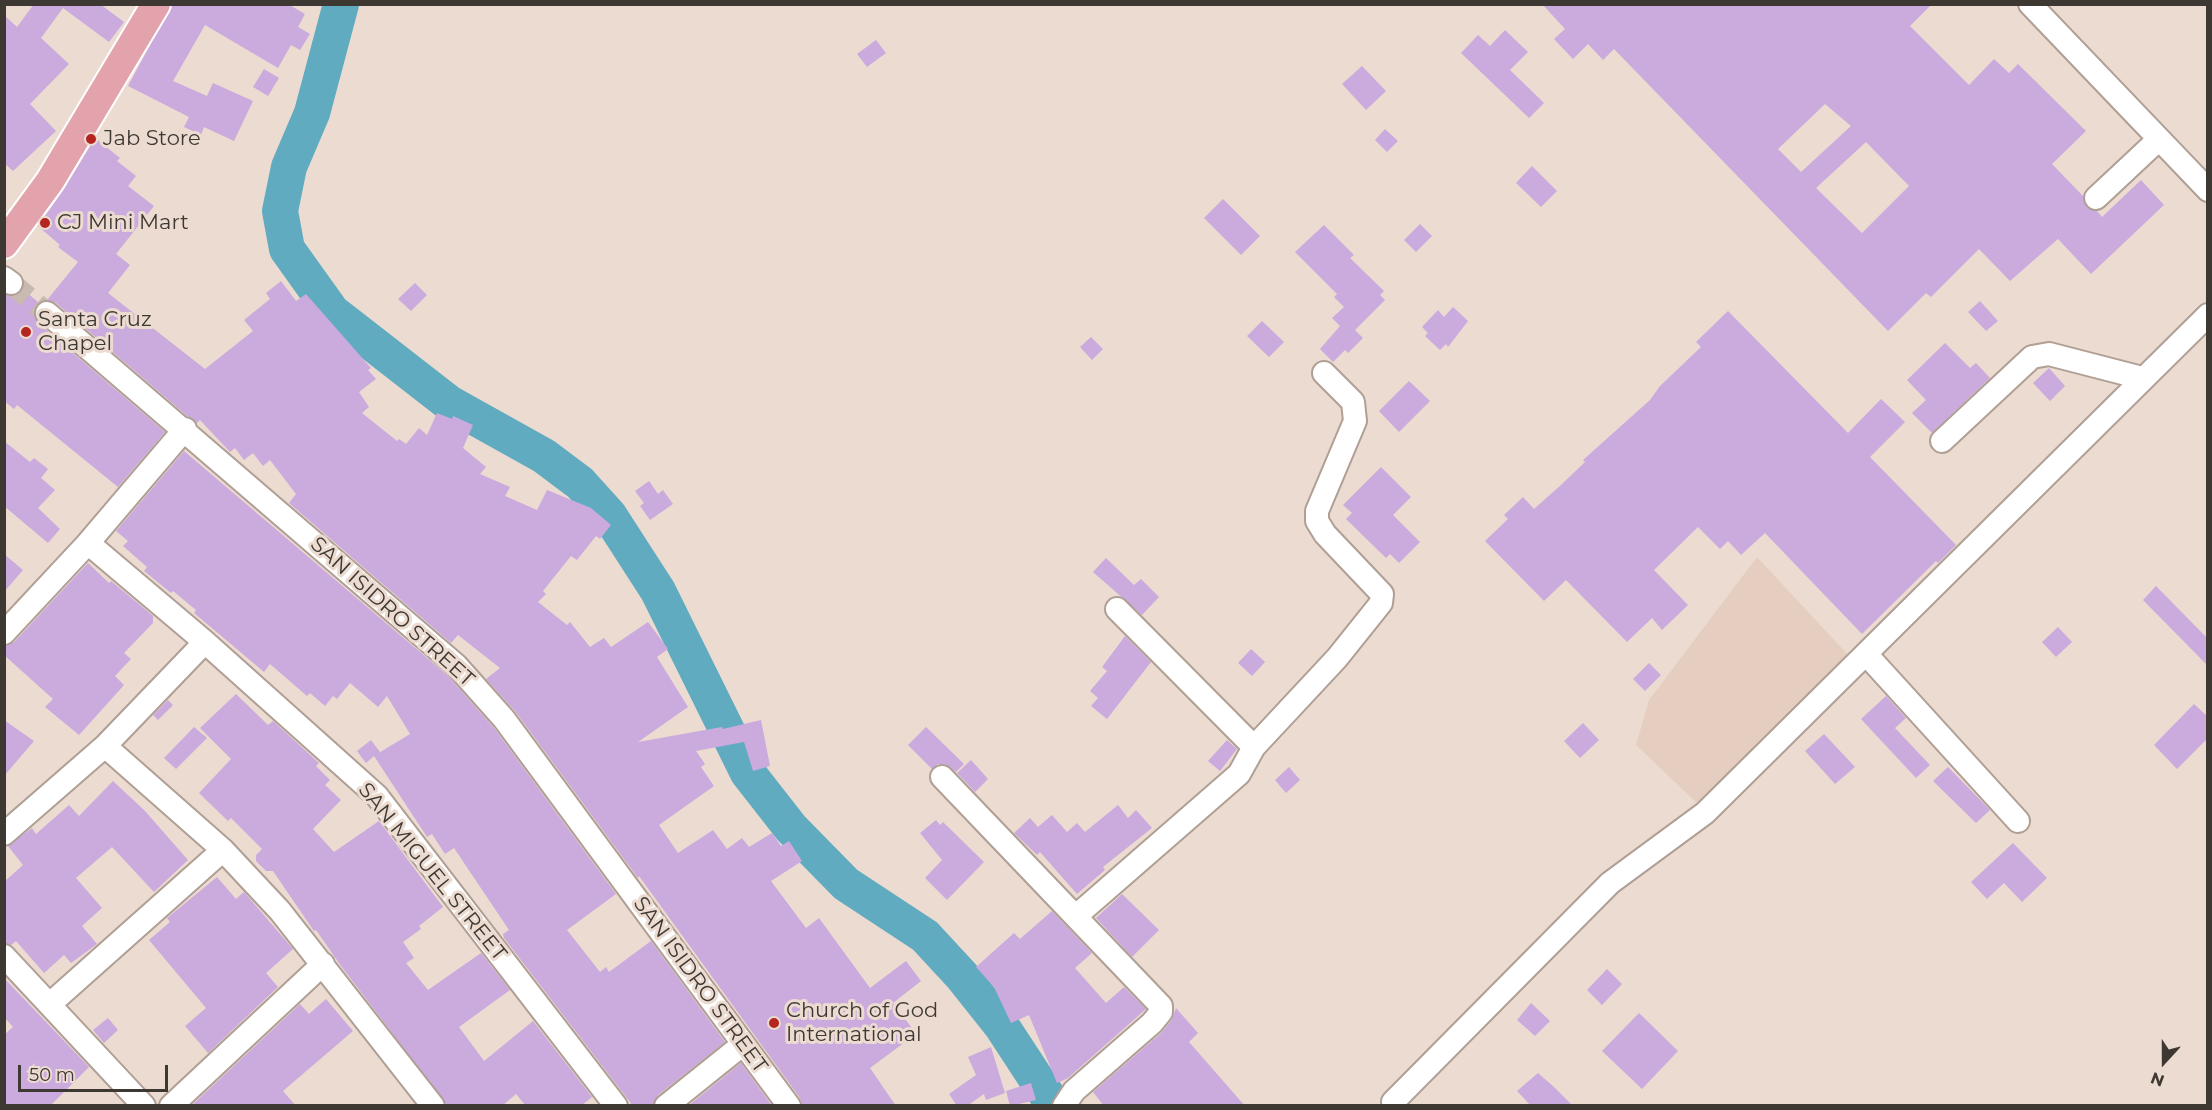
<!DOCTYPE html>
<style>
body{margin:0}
#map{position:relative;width:2212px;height:1110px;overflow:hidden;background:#ecdbd0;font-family:Montserrat,sans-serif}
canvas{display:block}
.frame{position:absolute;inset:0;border:6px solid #3e3833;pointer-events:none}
.north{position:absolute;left:2134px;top:1032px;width:60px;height:60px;-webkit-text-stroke:4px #ecdbd0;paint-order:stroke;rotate:201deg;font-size:16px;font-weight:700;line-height:24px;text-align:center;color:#3e3833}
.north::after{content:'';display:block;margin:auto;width:21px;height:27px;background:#3e3833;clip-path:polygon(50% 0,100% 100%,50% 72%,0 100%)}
.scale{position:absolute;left:18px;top:1065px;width:150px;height:27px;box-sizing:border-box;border:3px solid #3e3833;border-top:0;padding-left:8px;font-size:18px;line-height:21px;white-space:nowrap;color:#3e3833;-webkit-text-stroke:4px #ecdbd0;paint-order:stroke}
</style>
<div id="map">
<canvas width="2212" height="1110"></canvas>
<div class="frame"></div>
<div class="north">N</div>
<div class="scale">50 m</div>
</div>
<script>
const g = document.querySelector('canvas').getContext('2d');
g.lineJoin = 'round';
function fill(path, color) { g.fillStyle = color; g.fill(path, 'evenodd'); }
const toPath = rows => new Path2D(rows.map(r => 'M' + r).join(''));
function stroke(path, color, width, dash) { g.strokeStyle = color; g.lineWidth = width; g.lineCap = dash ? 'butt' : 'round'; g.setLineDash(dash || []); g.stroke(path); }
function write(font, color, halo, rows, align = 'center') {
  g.font = font + ' Montserrat,sans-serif'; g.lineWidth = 6; g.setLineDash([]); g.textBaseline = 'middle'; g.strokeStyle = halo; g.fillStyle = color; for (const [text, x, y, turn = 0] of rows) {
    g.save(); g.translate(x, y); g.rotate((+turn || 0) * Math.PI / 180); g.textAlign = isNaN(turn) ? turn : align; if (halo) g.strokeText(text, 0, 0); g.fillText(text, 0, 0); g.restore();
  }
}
fill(toPath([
 [1757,557,1850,657,1701,807,1636,745,1649,700]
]), '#e5cebf');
stroke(toPath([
 [341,4,312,113,289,167,280,211,287,249,332,312,449,403,544,456,580,483,609,515,658,591,748,773,791,828,846,884,925,936,962,976,1001,1025,1054,1106]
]), '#61abc1', 36);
fill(toPath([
 [34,4,100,4,124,22,109,42,63,8,41,38,69,64,30,104,56,131,13,171,4,163,4,15,17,27],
 [172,4,288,4,305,14,298,27,310,34,300,50,291,45,278,68,205,25,173,81,207,96,213,83,253,101,234,141,204,127,201,135,184,127,189,117,128,86],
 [1542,4,1932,4,1910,26,1969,85,1994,59,2009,73,2018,64,2086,131,2052,164,2083,196,2087,208,2097,211,2102,217,2141,180,2164,205,2091,274,2058,239,2010,281,1979,249,1931,297,1926,293,1888,331,1614,49,1603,60,1588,44,1573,59,1554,39,1565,29],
 [1825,104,1851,126,1801,172,1778,149],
 [1866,142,1909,186,1862,233,1816,188],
 [1505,30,1528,52,1510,70,1544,103,1529,118,1461,53,1478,35,1490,46],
 [876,40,886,53,867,67,857,54],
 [1362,66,1386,91,1366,110,1342,84],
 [264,69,279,78,268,96,253,87],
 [1385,129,1398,141,1387,152,1375,140],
 [95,138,120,158,117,161,136,176,128,186,154,206,116,254,130,265,108,293,205,369,253,331,244,320,270,299,266,293,281,281,296,301,306,294,371,368,368,370,376,379,359,392,369,407,362,413,397,441,399,439,406,444,419,428,427,435,437,413,452,419,453,416,473,425,463,448,486,467,480,474,510,487,505,496,537,510,547,490,591,508,611,525,600,539,596,536,577,560,571,556,543,591,546,594,538,602,567,625,570,622,590,647,604,638,611,647,648,622,668,649,657,657,688,707,638,742,722,727,723,729,761,720,770,766,753,771,744,742,696,751,705,764,701,767,714,786,659,825,678,853,713,830,727,849,742,838,749,847,772,833,781,846,789,841,802,861,771,881,806,928,819,918,870,988,906,961,921,981,893,1003,912,1028,909,1031,912,1037,870,1068,896,1106,802,1106,800,1098,639,876,638,878,515,711,486,679,500,668,458,635,451,643,289,503,296,494,270,460,263,466,253,453,244,460,235,448,230,452,200,420,197,423,187,416,56,303,47,300,78,262,58,247,60,245,38,226,64,189],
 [1532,166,1557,191,1541,207,1516,183],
 [1223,199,1260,236,1241,255,1204,218],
 [1420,224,1432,236,1416,252,1404,240],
 [1324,225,1354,255,1350,258,1384,291,1380,295,1385,300,1355,330,1363,338,1348,353,1345,350,1333,362,1320,349,1340,326,1332,318,1344,307,1334,297,1337,294,1295,252],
 [415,283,427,295,411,311,398,299],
 [23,289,39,303,34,311,38,323,165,432,118,487,17,405,14,409,4,401,4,295,16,295],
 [1980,301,1998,321,1986,331,1968,312],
 [1453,307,1468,321,1448,347,1446,344,1440,350,1425,336,1428,333,1422,327,1438,310,1444,317],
 [1728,311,1848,433,1881,399,1905,422,1870,457,1956,545,1938,563,1936,561,1862,634,1765,533,1741,555,1728,541,1720,549,1698,527,1654,570,1688,605,1662,630,1652,618,1627,642,1566,580,1544,601,1485,541,1508,519,1504,515,1523,497,1534,509,1561,485,1585,462,1583,460,1650,400,1660,386,1701,347,1696,342],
 [1262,321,1284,342,1269,357,1247,336],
 [1091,337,1103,349,1092,360,1080,347],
 [1945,343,1970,368,1976,363,1990,378,1932,433,1912,413,1926,400,1907,380],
 [2049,368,2065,386,2050,401,2033,383],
 [1409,381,1430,401,1399,432,1379,411],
 [4,441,30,462,34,458,48,469,41,478,55,490,38,508,60,529,48,543,4,506],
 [184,451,447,675,494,728,616,894,567,930,600,972,606,967,609,972,651,941,725,1042,658,1095,653,1106,633,1106,504,938,503,934,509,930,454,848,445,854,432,834,427,837,374,756,366,763,357,751,371,740,380,752,377,754,410,734,387,696,378,707,350,683,337,699,333,696,325,706,310,693,307,696,270,664,264,672,194,613,196,610,173,591,171,593,144,571,147,567,123,546,128,541,116,531],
 [1381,467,1411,497,1393,515,1420,542,1399,563,1390,554,1386,558,1346,519,1352,513,1343,505],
 [649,481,658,494,663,490,673,504,650,520,640,506,644,503,635,491],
 [4,554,23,570,4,592],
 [1106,558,1134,585,1141,579,1159,597,1142,615,1093,572],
 [88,563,109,583,111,581,140,605,153,616,153,623,124,653,131,659,115,676,124,685,79,735,45,707,53,699,4,655,4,646,14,642],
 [2156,586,2208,639,2208,666,2143,600],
 [2058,627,2072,642,2056,657,2042,642],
 [1125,636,1151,662,1107,719,1091,706,1098,698,1090,691,1107,671,1102,667],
 [1251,649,1265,662,1252,676,1238,663],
 [1649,663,1661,675,1645,691,1633,679],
 [236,694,268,725,273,721,319,763,316,766,330,780,325,785,341,800,313,829,334,852,379,821,443,907,419,926,421,929,403,942,414,958,406,963,428,990,481,953,510,990,459,1027,484,1061,533,1021,592,1097,581,1106,526,1106,516,1094,502,1106,448,1106,341,966,316,930,314,931,273,871,266,871,256,861,256,855,262,849,231,818,228,821,199,793,231,759,200,728],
 [1886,696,1906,718,1895,728,1930,765,1916,778,1861,719],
 [168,700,173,705,158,720,153,715],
 [2194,704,2208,717,2208,738,2177,769,2154,745],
 [4,720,34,741,4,776],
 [1583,723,1599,740,1580,758,1564,741],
 [194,727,207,738,176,769,164,758],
 [926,727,964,764,956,772,945,764,938,764,932,769,908,745],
 [1824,734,1855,767,1835,784,1805,751],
 [1227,740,1237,749,1220,771,1208,761],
 [971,760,988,779,975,792,957,773],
 [1289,767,1300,780,1286,793,1275,780],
 [1948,767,1990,810,1976,823,1933,781],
 [113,781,145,811,188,860,154,892,112,847,76,878,102,908,82,926,97,944,71,963,64,955,44,973,16,941,11,945,4,943,4,882,23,865,8,846,32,828,36,834,69,805,79,816],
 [1118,805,1128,818,1136,810,1152,828,1103,867,1105,870,1077,894,1040,852,1037,855,1014,833,1030,818,1038,827,1052,815,1067,832,1077,823,1085,832],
 [936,820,940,825,943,822,984,862,947,900,925,878,942,860,920,833],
 [2013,843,2047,878,2022,902,2004,883,1987,899,1971,882],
 [217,877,236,899,244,892,293,949,266,973,278,987,208,1053,185,1026,206,1008,149,940,170,922,167,918],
 [1122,894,1159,930,1132,957,1096,918],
 [1052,911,1092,953,1075,968,1106,1003,1124,987,1146,1009,1068,1078,1057,1083,1029,1015,1011,1023,994,987,976,967,1014,933,1020,939],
 [1607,969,1622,984,1602,1005,1587,990],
 [4,978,89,1067,50,1106,4,1106,4,1035,13,1027,4,1017],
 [326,999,353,1031,283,1091,296,1106,191,1106,300,1004,309,1014],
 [1531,1003,1550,1021,1535,1036,1517,1020],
 [1176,1008,1198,1033,1189,1042,1245,1106,1104,1106,1093,1092,1161,1033,1171,1021],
 [1639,1013,1678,1051,1642,1089,1602,1051],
 [108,1018,118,1030,104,1043,93,1030],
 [991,1047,1005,1093,986,1100,984,1094,967,1106,957,1106,949,1094,976,1075,968,1057],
 [741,1063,772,1106,688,1106],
 [1538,1073,1554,1087,1573,1106,1531,1106,1517,1091],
 [1031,1083,1036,1100,1010,1106,1006,1091]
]), '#cbaade');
stroke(toPath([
 [11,283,47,313]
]), '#c9bab1', 22, [22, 11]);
const minor = toPath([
 [2030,4,2208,190],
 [2096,198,2158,140],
 [4,278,11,283],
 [47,313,456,665,504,719,789,1106],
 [1942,441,2032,357,2049,354,2142,378],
 [88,543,205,642,377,796,616,1106],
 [4,633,88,543,185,429],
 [1866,654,2018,821],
 [105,746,223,850,280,911,433,1106],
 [1254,747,1337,658,1381,603,1382,594,1325,534,1317,521,1317,511,1355,421,1353,402,1324,373],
 [942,777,1161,1006,1161,1012,1152,1023,1074,1091,1064,1106],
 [4,834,105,746,205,642],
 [1076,916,1239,774,1254,747,1117,609],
 [4,956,144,1106],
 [50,1004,223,850],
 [1393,1102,1610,883,1705,813,2208,315],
 [171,1106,323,964],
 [666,1106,742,1045]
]);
const major = toPath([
 [4,244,50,181,156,4]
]);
stroke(minor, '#af9f95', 26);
stroke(major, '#fff', 32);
stroke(minor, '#fff', 22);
stroke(major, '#e3a3ac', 28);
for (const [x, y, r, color] of [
 [91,139,6,"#b42420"],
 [45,223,6,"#b42420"],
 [26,332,6,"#b42420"],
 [774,1023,6,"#b42420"]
]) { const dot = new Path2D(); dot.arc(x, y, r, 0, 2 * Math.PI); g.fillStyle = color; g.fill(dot); stroke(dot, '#ecdbd0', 2); }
write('21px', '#3e3833', '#ecdbd0', [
 ["Jab Store",103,139],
 ["CJ Mini Mart",57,223],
 ["Santa Cruz",38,320],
 ["Chapel",38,344],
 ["Church of God",786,1011],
 ["International",786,1035]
], 'left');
write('21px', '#3e3833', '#ecdbd0', [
 ["SAN ISIDRO STREET",392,612,42],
 ["SAN MIGUEL STREET",432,872,51],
 ["SAN ISIDRO STREET",700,985,54]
]);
</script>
